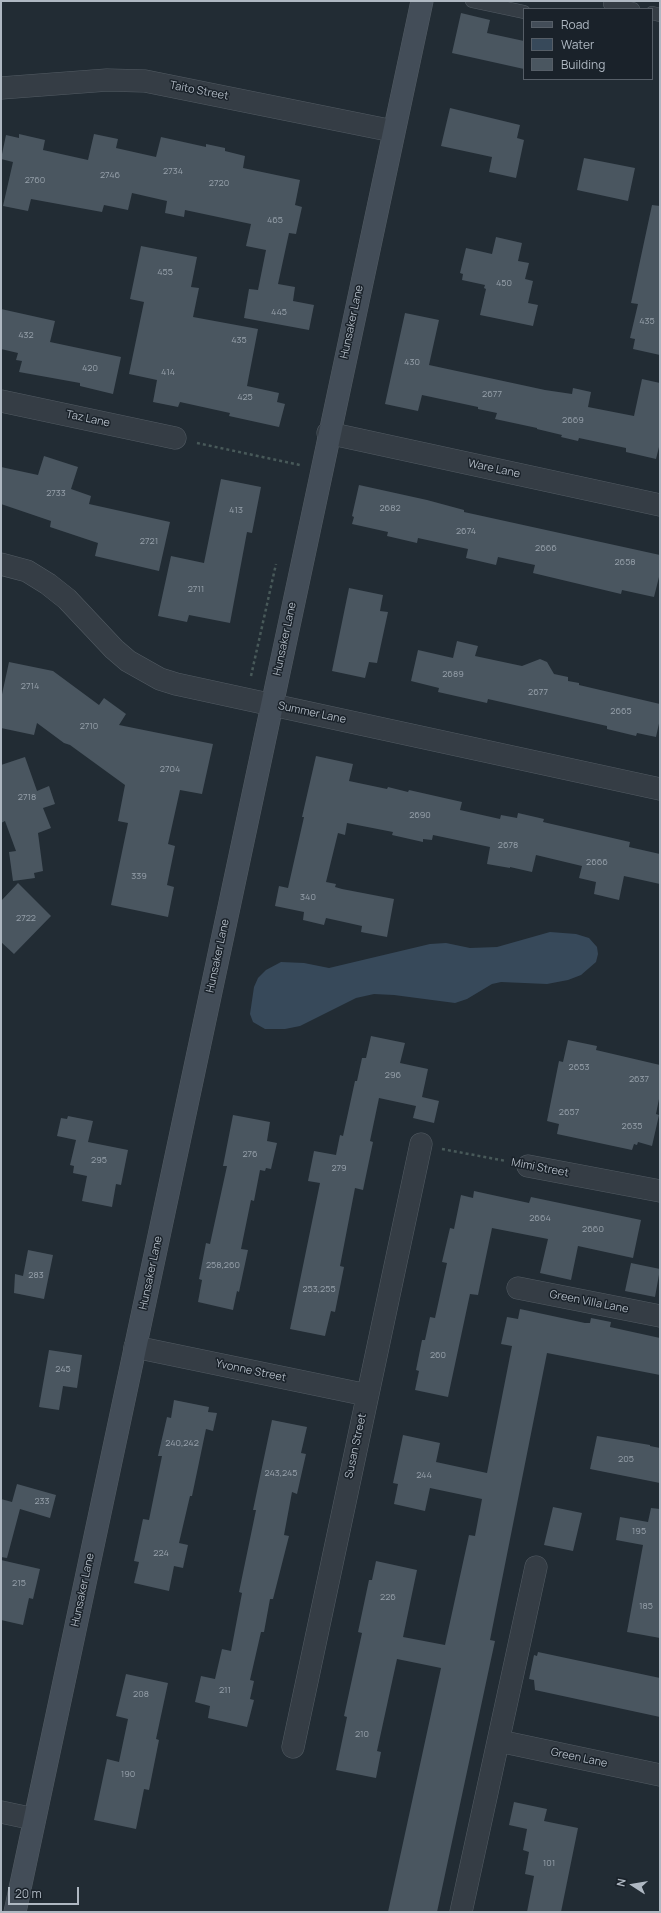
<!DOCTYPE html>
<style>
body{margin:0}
#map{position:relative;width:661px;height:1913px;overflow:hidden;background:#222c34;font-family:Manrope,sans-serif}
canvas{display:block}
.frame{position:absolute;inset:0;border:2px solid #afb8c2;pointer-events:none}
.legend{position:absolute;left:523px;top:8px;width:130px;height:72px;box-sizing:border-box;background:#1a222a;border:1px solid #565e67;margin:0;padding:5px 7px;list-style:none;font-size:12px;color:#afb8c2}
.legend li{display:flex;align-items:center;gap:8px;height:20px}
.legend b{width:20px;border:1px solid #565e67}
.north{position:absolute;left:613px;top:1865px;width:40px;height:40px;-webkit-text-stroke:3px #1a222a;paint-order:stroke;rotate:282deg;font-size:11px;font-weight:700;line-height:16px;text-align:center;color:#afb8c2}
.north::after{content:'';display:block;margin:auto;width:14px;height:18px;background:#afb8c2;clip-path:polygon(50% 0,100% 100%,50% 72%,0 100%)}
.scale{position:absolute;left:8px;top:1887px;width:71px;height:18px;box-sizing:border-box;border:2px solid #afb8c2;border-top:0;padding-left:5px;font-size:12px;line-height:14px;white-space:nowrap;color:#afb8c2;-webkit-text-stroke:3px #1a222a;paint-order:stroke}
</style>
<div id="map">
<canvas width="661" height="1913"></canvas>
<div class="frame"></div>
<ul class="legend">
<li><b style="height:5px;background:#434d58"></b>Road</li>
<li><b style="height:11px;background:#37495a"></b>Water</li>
<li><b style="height:11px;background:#4a5660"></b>Building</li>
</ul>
<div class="north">N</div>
<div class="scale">20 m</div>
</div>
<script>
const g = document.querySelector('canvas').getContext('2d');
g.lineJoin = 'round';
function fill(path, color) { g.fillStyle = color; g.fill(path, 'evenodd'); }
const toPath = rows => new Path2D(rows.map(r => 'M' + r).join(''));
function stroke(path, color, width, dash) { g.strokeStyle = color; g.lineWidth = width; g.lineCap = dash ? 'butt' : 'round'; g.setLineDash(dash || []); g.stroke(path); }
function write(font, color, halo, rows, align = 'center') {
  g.font = font + ' Manrope,sans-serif'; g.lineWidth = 3; g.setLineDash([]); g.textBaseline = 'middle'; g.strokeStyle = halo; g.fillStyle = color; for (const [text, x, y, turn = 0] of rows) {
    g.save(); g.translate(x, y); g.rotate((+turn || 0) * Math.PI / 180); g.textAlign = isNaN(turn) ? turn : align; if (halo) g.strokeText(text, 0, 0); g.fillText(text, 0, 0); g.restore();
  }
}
fill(toPath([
 [550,932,576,934,589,938,597,947,598,954,596,962,581,975,568,980,547,984,501,982,492,984,467,999,455,1003,394,995,374,994,356,998,300,1026,285,1029,265,1029,253,1022,250,1014,254,987,258,978,266,970,281,962,304,963,329,968,430,944,446,943,470,948,497,947]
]), '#37495a');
fill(toPath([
 [461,13,490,20,487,33,524,41,524,69,452,53],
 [450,108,520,125,517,138,524,140,516,178,489,172,492,157,441,146],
 [19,134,45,140,43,150,88,160,94,134,118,139,116,148,156,157,161,137,206,147,206,144,225,148,225,151,245,156,243,168,300,180,295,205,302,207,296,234,289,233,278,284,295,287,293,301,314,305,309,330,244,318,249,289,258,290,266,250,246,246,251,224,185,210,184,217,165,213,167,201,132,193,128,210,104,205,102,212,31,199,28,211,3,206,13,162,1,159,6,135,19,138],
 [584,158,635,168,628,201,577,190],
 [652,205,660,206,660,355,633,349,635,339,630,338,638,304,631,303],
 [496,237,522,243,518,261,529,263,525,279,533,281,528,303,538,305,533,326,480,315,486,289,484,288,485,285,462,280,463,274,460,273,466,248,492,254],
 [141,246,197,257,191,287,199,288,193,317,258,329,247,386,279,393,277,402,285,404,279,427,229,416,230,413,180,402,178,407,153,402,157,380,129,374,144,302,130,299],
 [1,309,55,321,50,342,121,357,113,394,80,386,80,383,19,372,22,361,16,360,18,353,1,349],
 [405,313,439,320,429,365,545,390,572,394,573,388,591,392,588,407,634,416,642,379,660,383,660,443,656,459,626,452,626,448,579,438,578,441,561,437,562,435,537,429,537,428,495,419,497,413,478,409,478,407,422,395,418,411,385,404],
 [44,456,78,467,71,489,91,496,89,504,170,522,159,571,95,556,98,543,50,527,51,521,1,504,1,467,38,475],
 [221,479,261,487,252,533,247,532,230,623,189,615,187,622,158,616,171,556,204,563],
 [359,485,427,500,464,510,464,512,660,555,660,573,654,597,622,590,621,594,533,573,535,565,498,557,496,565,466,558,468,549,418,538,417,543,387,536,388,532,352,524,354,517,352,516],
 [349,588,383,595,380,611,388,612,377,663,369,662,365,678,332,671],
 [457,641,478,646,475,656,522,666,540,659,547,662,554,674,568,677,568,681,579,683,579,685,660,704,660,719,656,737,637,733,636,736,607,729,607,726,488,699,487,703,438,692,439,688,411,681,418,650,453,658],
 [9,662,53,671,99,705,104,698,126,714,119,725,213,744,202,794,180,790,168,844,175,846,167,885,174,887,168,917,111,905,128,823,118,821,125,785,70,745,64,743,37,723,34,735,1,728,1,699],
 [316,756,353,764,349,781,387,789,388,787,408,792,409,790,462,802,460,810,500,819,501,815,517,818,518,813,544,819,543,822,630,842,629,847,660,854,660,884,624,876,619,900,594,894,596,882,579,878,582,866,536,855,532,872,510,867,510,868,487,864,490,847,433,835,432,840,423,839,423,842,392,835,393,832,347,823,345,835,338,833,326,882,336,884,335,887,342,889,394,899,387,937,361,932,362,926,326,918,324,925,303,920,304,912,275,906,279,886,288,888,304,817,302,817],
 [25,757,37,791,49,786,55,804,43,808,51,828,38,833,43,871,34,873,35,878,13,881,9,852,16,851,5,821,1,823,1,765],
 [18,883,51,916,14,954,1,942,1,901],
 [371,1036,405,1043,400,1063,428,1069,422,1097,439,1101,434,1123,413,1118,416,1106,379,1098,370,1141,373,1142,363,1190,355,1188,340,1266,344,1267,335,1312,331,1311,325,1336,290,1329,320,1183,308,1181,314,1151,336,1155,340,1135,343,1136,355,1081,357,1081,362,1058,366,1058],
 [568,1040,597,1046,596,1050,660,1065,660,1094,656,1114,659,1115,652,1146,638,1142,637,1145,634,1144,632,1150,557,1134,559,1124,547,1121,559,1061,563,1062],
 [233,1115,270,1122,267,1141,277,1143,271,1169,266,1168,265,1171,260,1170,254,1201,251,1200,241,1249,248,1250,239,1292,237,1291,233,1310,198,1302,202,1280,199,1279,206,1243,210,1244,227,1166,223,1166],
 [68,1116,93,1121,88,1142,128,1150,121,1185,116,1184,112,1207,82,1201,87,1176,73,1173,74,1166,70,1165,76,1140,57,1136,61,1118,67,1119],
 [474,1191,529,1203,531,1197,641,1220,633,1258,578,1246,571,1280,540,1273,548,1239,492,1228,478,1295,470,1294,448,1397,415,1390,419,1371,416,1370,422,1340,425,1340,430,1317,435,1318,447,1263,442,1262,450,1228,454,1229,461,1195,473,1198],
 [28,1250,53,1255,44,1299,14,1293,15,1274,23,1276],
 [631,1263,660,1269,655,1297,625,1291],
 [520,1309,585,1323,590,1323,591,1318,611,1322,610,1327,660,1338,660,1375,547,1353,490,1640,495,1641,490,1664,437,1912,388,1912,441,1668,397,1659,377,1751,381,1752,376,1778,336,1770,347,1717,344,1716,362,1633,358,1632,369,1580,372,1580,376,1561,417,1570,403,1637,445,1645,469,1535,475,1536,482,1499,430,1488,425,1511,394,1504,398,1484,393,1483,403,1435,440,1443,436,1462,487,1473,512,1346,501,1344,507,1317,518,1319],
 [49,1350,82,1355,77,1388,63,1386,59,1410,39,1407],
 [174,1400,209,1407,208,1412,217,1413,213,1431,206,1429,192,1496,190,1496,179,1543,188,1545,183,1568,174,1566,169,1591,134,1583,139,1562,134,1561,143,1519,149,1520,162,1456,158,1456,167,1417,171,1418],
 [272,1420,307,1427,301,1453,306,1454,297,1494,292,1492,284,1535,289,1536,273,1599,270,1599,264,1632,261,1632,250,1680,254,1681,250,1699,254,1700,247,1727,208,1718,210,1706,195,1702,201,1676,215,1679,222,1649,231,1651,242,1593,239,1592,256,1510,253,1510],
 [597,1436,650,1445,650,1446,660,1448,660,1483,590,1469],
 [17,1484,56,1495,50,1518,20,1509,7,1558,1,1557,1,1499,12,1502],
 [553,1507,582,1513,573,1551,544,1545],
 [651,1508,660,1509,660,1638,627,1632,643,1545,616,1540,620,1517,648,1522],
 [1,1560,40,1569,33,1599,29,1598,23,1625,1,1620],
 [538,1652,660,1678,660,1717,535,1690,534,1680,529,1679,534,1655,537,1656],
 [126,1674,168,1683,156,1739,159,1740,149,1790,144,1789,136,1829,94,1820,107,1759,119,1762,128,1719,116,1716],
 [514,1802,547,1809,544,1821,578,1828,561,1912,527,1912,534,1876,525,1874,529,1852,523,1850,527,1829,509,1825]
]), '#4a5660');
const lane = toPath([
 [472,1,524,12],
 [610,4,633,9],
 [652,13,660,15]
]);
const street = toPath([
 [1,88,107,80,145,81,393,131],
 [1,401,175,438],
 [328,433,660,505],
 [1,564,27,571,48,584,67,599,114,649,128,661,160,679,176,684,660,789],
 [528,1166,660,1191],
 [518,1288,660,1316],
 [135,1347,367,1395],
 [499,1741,660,1775],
 [293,1747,421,1144],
 [1,1812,34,1819],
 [461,1912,536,1567]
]);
const secondary = toPath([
 [15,1912,422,1]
]);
stroke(lane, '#525b63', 14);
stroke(street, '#525b63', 23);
stroke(secondary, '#525b63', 23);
stroke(toPath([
 [197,443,300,465],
 [251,676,276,564],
 [442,1149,506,1161]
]), '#485959', 2.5, [3, 3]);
stroke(lane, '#353d45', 13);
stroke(street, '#353d45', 22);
stroke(secondary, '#434d58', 22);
write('9px', '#96a0aa', null, [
 ["2734",173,171],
 ["2746",110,175],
 ["2760",35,180],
 ["2720",219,183],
 ["465",275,220],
 ["455",165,272],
 ["450",504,283],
 ["445",279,312],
 ["435",647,321],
 ["432",26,335],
 ["435",239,340],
 ["430",412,362],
 ["420",90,368],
 ["414",168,372],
 ["2677",492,394],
 ["425",245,397],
 ["2669",573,420],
 ["2733",56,493],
 ["2682",390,508],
 ["413",236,510],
 ["2674",466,531],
 ["2721",149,541],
 ["2666",546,548],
 ["2658",625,562],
 ["2711",196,589],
 ["2689",453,674],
 ["2714",30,686],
 ["2677",538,692],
 ["2665",621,711],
 ["2710",89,726],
 ["2704",170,769],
 ["2718",27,797],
 ["2690",420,815],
 ["2678",508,845],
 ["2666",597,862],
 ["339",139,876],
 ["340",308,897],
 ["2722",26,918],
 ["2653",579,1067],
 ["296",393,1075],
 ["2637",639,1079],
 ["2657",569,1112],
 ["2635",632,1126],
 ["276",250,1154],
 ["295",99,1160],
 ["279",339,1168],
 ["2664",540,1218],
 ["2660",593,1229],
 ["258,260",223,1265],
 ["283",36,1275],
 ["253,255",319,1289],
 ["260",438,1355],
 ["245",63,1369],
 ["240,242",182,1443],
 ["205",626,1459],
 ["243,245",281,1473],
 ["244",424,1475],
 ["233",42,1501],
 ["195",639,1531],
 ["224",161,1553],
 ["215",19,1583],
 ["226",388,1597],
 ["185",646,1606],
 ["211",225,1690],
 ["208",141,1694],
 ["210",362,1734],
 ["190",128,1774],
 ["101",549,1863]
]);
write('11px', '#afb8c2', '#1a222a', [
 ["Taito Street",199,91,11],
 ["Hunsaker Lane",352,322,-78],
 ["Taz Lane",88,419,12],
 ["Ware Lane",494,469,12],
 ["Hunsaker Lane",285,639,-78],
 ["Summer Lane",312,713,12],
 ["Hunsaker Lane",218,956,-78],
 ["Mimi Street",540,1168,11],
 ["Hunsaker Lane",151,1273,-78],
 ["Green Villa Lane",589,1302,11],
 ["Yvonne Street",251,1371,12],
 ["Susan Street",356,1446,-78],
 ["Hunsaker Lane",83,1590,-78],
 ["Green Lane",579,1758,12]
]);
</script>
